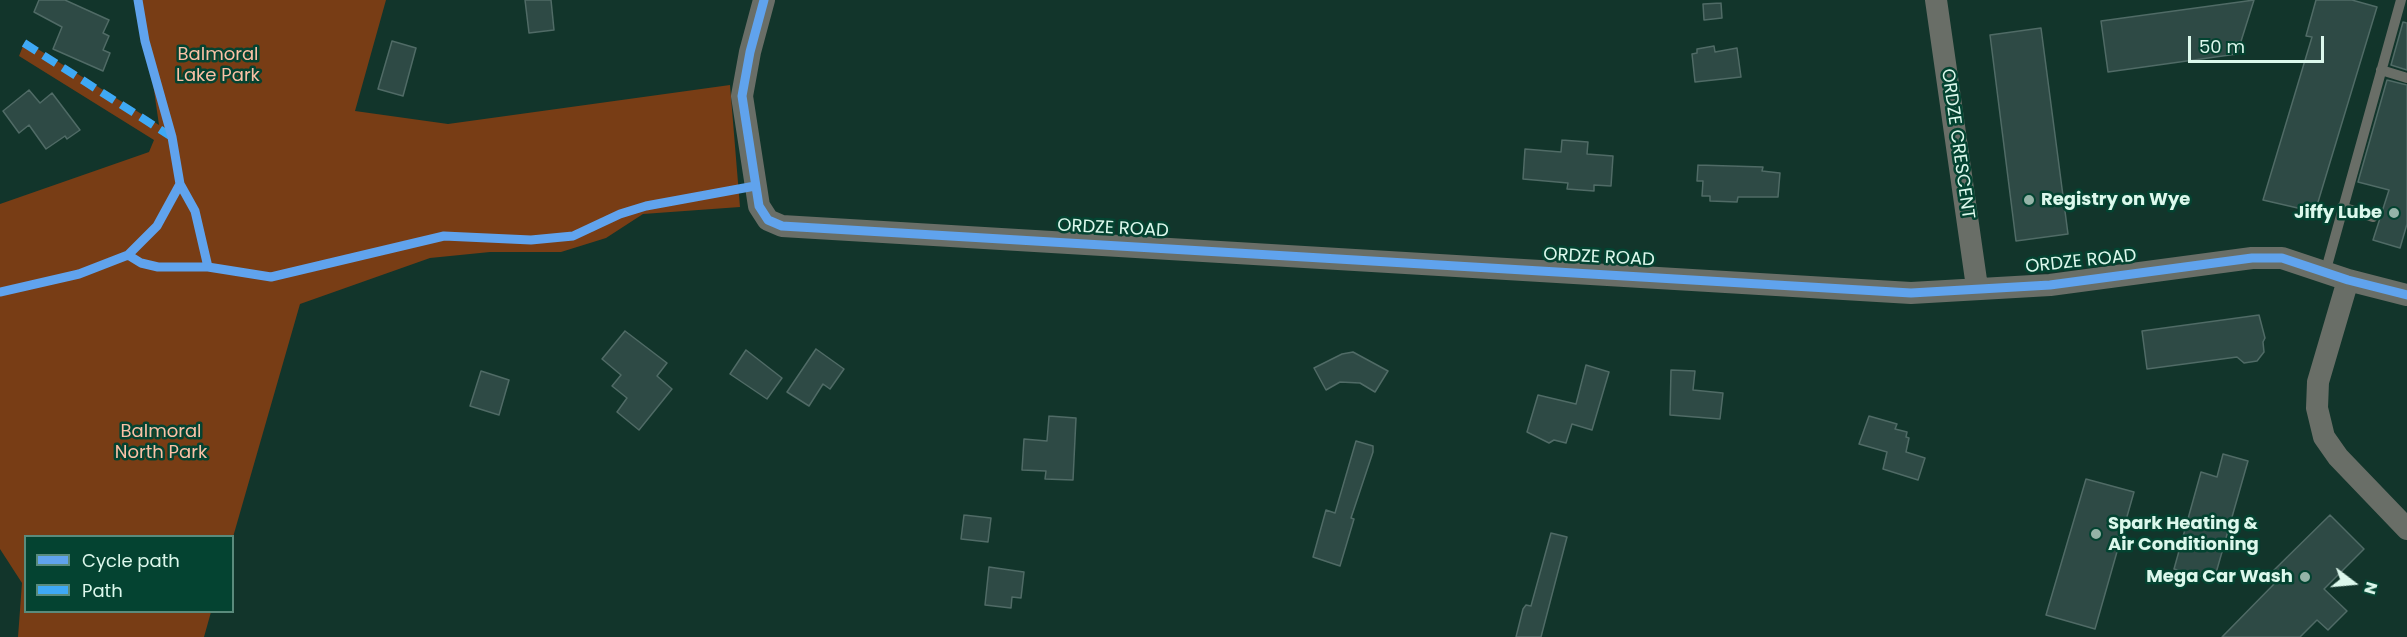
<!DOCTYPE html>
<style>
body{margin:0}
#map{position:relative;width:2407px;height:637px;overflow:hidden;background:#12352b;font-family:Poppins,sans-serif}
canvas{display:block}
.legend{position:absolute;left:24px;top:535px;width:210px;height:78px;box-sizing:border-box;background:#044331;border:2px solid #5a8b7c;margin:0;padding:8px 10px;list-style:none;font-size:18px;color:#dcf8ec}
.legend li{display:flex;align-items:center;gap:12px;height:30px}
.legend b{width:30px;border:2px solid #5a8b7c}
.north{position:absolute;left:2323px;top:553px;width:60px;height:60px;-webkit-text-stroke:4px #044331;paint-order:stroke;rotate:106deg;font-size:16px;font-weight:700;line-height:24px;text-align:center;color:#dcf8ec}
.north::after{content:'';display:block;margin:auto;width:21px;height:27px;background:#dcf8ec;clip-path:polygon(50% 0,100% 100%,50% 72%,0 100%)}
.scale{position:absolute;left:2188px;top:36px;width:136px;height:27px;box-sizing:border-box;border:3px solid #dcf8ec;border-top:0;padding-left:8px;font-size:18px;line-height:21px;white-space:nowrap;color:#dcf8ec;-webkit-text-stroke:4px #044331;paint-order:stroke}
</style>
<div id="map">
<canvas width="2407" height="637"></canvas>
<ul class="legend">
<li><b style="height:8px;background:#60a3ed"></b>Cycle path</li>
<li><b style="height:8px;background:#3fa9f5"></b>Path</li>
</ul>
<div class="north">N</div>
<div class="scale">50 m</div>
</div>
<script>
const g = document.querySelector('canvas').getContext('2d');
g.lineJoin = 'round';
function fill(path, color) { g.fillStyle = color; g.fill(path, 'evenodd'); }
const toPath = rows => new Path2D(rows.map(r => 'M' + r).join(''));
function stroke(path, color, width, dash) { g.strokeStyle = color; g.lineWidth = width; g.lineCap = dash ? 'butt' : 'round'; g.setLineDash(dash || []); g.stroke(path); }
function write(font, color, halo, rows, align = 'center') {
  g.font = font + ' Poppins,sans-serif'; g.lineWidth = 5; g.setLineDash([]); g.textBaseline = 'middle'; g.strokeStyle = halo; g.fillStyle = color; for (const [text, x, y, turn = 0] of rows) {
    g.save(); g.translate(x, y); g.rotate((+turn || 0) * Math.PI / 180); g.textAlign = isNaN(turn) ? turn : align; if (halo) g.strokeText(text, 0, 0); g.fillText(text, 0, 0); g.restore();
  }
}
fill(toPath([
 [141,0,386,0,355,111,448,124,730,85,740,207,643,214,606,238,561,252,490,252,430,258,300,304,233,537,26,536,26,612,211,612,204,637,18,637,22,583,0,549,0,204,149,152,154,140,19,56,25,41,159,125]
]), '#783d15');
const building = toPath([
 [39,0,65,0,109,20,103,33,109,36,103,50,110,53,103,71,53,49,62,27,34,12,39,0],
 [525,0,551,0,554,30,529,33,525,0],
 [2254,0,2237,54,2108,72,2101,21,2254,0],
 [2316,0,2352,0,2377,7,2315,212,2263,200,2312,37,2306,36,2316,0],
 [1721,3,1722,18,1704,20,1703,4,1721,3],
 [2403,22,2407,23,2407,70,2391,65,2403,22],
 [2041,28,2068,234,2016,241,1990,35,2041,28],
 [392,41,416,48,403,96,378,89,392,41],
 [1714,46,1715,52,1737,48,1741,77,1695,82,1692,54,1697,53,1697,49,1714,46],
 [2387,80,2407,85,2407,224,2400,248,2373,240,2389,190,2358,182,2387,80],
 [29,90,40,103,52,93,80,130,67,139,65,136,46,149,29,125,19,133,3,111,29,90],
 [1562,140,1588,142,1587,154,1613,156,1611,186,1594,185,1594,191,1567,189,1568,183,1523,179,1525,149,1561,152,1562,140],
 [1698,165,1763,167,1762,171,1780,173,1778,197,1738,197,1737,202,1710,201,1710,196,1702,196,1703,181,1697,181,1698,165],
 [2259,315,2265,338,2263,342,2264,352,2257,361,2244,363,2237,357,2147,369,2142,331,2259,315],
 [625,331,667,363,657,376,672,389,639,430,617,412,627,398,612,386,621,375,602,359,625,331],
 [816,349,844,369,830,389,823,384,809,406,787,392,816,349],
 [746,350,782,378,767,399,730,374,746,350],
 [1353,352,1388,371,1375,392,1360,383,1340,382,1326,390,1314,368,1342,354,1353,352],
 [1586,365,1609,372,1592,430,1572,424,1566,443,1554,440,1549,443,1527,432,1538,395,1576,404,1586,365],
 [1671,370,1695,371,1693,390,1723,393,1720,419,1670,415,1671,370],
 [481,371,509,380,499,415,470,406,481,371],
 [1049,416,1076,418,1073,480,1045,479,1046,471,1022,470,1024,439,1047,441,1049,416],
 [1869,416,1897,424,1895,429,1907,432,1906,437,1909,438,1906,452,1925,458,1918,480,1883,469,1887,452,1859,444,1869,416],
 [1356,441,1373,446,1373,452,1351,518,1354,519,1340,566,1313,557,1326,510,1335,513,1356,441],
 [2223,454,2248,461,2214,580,2174,569,2201,472,2217,477,2223,454],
 [2086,479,2134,492,2095,629,2046,615,2086,479],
 [964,515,991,518,988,542,961,539,964,515],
 [2330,515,2364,549,2324,589,2347,611,2328,630,2317,620,2300,637,2222,637,2278,580,2271,573,2330,515],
 [1551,533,1567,537,1541,637,1516,637,1523,609,1526,605,1531,606,1551,533],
 [989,567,1024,572,1021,598,1012,597,1011,608,985,605,989,567]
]);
fill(building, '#2e4a45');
stroke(building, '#506b66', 1.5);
stroke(toPath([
 [2381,70,2407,78],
 [2342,207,2373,217],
 [2325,273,2401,0]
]), '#696e67', 10);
stroke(toPath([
 [764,0,750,52,742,96,759,206,768,220,782,226,1911,293,2050,285,2252,258,2282,258,2348,280,2407,295],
 [1936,0,1977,287],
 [2348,280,2318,382,2317,408,2324,437,2338,457,2407,529]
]), '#696e67', 22);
stroke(toPath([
 [24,43,172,137]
]), '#3fa9f5', 8, [15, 8]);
stroke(toPath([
 [138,0,145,41,172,137,180,184,195,211,208,267],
 [764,0,750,52,742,96,759,206,768,220,782,226,1911,293,2050,285,2252,258,2282,258,2348,280,2407,295],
 [128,255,141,263,158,267,208,267,271,277,444,236,531,240,573,236,620,214,646,206,755,186],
 [0,292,79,274,128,255,157,226,180,184]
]), '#60a3ed', 9);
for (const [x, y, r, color] of [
 [2029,200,6,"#95b4a8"],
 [2394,213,6,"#95b4a8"],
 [2096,534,6,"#95b4a8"],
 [2305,577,6,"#95b4a8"]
]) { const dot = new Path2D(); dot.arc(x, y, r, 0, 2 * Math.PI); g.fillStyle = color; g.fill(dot); stroke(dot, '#044331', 2); }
write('18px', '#fac1a6', '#044331', [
 ["Balmoral",218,55],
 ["Lake Park",218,76],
 ["Balmoral",161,432],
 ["North Park",161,453]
]);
write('18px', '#dcf8ec', '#044331', [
 ["ORDZE CRESCENT",1957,144,82],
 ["ORDZE ROAD",1113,229,3],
 ["ORDZE ROAD",1599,258,3],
 ["ORDZE ROAD",2081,262,-6]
]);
write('bold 18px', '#dcf8ec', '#044331', [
 ["Registry on Wye",2041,200],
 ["Jiffy Lube",2382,213,"right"],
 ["Spark Heating &",2108,524],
 ["Air Conditioning",2108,545],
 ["Mega Car Wash",2293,577,"right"]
], 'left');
</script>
